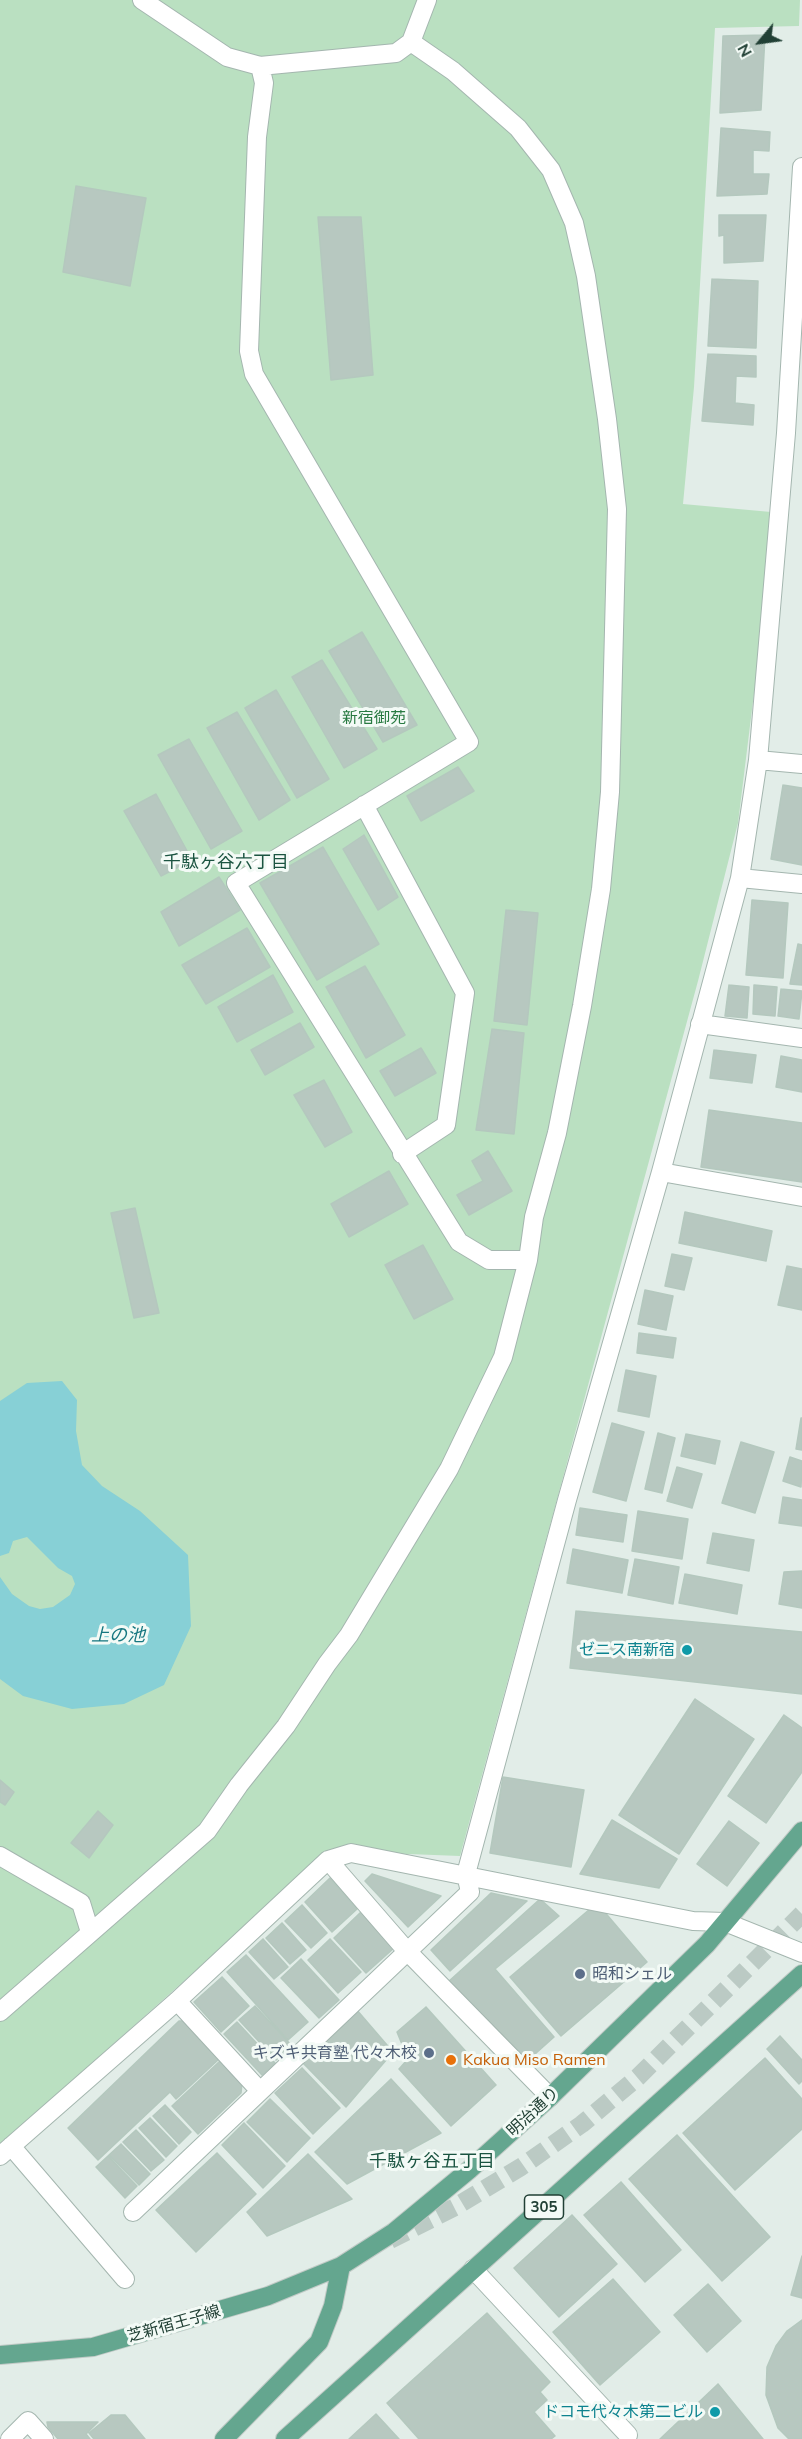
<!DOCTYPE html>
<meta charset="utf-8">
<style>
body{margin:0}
#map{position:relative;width:802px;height:2439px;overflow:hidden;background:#e2ede8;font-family:Mulish,sans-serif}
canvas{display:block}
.north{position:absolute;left:730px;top:12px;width:60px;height:60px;-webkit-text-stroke:4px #f3faf6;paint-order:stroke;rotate:241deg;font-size:16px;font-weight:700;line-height:24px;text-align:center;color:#214035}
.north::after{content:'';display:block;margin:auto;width:21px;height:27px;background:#214035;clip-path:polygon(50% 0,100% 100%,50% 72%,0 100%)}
</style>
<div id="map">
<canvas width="802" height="2439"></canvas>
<div class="north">N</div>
</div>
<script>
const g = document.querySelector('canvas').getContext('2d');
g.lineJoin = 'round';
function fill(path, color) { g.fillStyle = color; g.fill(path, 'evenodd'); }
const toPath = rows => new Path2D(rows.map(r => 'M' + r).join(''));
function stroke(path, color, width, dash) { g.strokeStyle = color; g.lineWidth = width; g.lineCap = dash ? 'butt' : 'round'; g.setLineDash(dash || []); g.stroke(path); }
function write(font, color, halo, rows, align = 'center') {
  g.font = font + ' Mulish,"Noto Sans JP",sans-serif'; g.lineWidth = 6; g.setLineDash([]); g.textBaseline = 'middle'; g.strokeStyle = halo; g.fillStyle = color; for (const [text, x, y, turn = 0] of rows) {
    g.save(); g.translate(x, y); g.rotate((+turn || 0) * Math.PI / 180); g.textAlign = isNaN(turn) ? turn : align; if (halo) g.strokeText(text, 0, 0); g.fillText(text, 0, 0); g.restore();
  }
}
fill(toPath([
 [0,0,800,0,799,26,715,28,694,387,683,504,771,512,756,677,738,823,698,981,460,1856,330,1851,0,2145]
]), '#bae0c1');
fill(toPath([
 [62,1381,77,1400,76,1431,82,1465,102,1486,140,1511,188,1555,191,1626,164,1685,124,1704,72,1709,23,1696,0,1679,0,1577,12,1594,29,1606,40,1609,53,1607,70,1595,75,1584,72,1576,58,1568,27,1537,13,1541,9,1553,0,1556,0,1401,27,1383]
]), '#87d0d6');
const building = toPath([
 [765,35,761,110,720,113,723,36,765,35],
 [721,128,770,132,769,151,753,150,753,174,769,174,767,194,717,196,721,128],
 [76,186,146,198,130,286,63,272,76,186],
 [719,215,766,215,763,261,724,263,724,235,719,236,719,215],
 [318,217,361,217,373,375,331,380,318,217],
 [712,279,758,281,756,348,708,346,712,279],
 [708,354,756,356,756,377,736,376,735,403,754,405,753,425,702,421,708,354],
 [362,632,417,725,383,742,329,651,362,632],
 [322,660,377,749,344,768,292,677,322,660],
 [276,690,329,779,297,798,245,708,276,690],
 [237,712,290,800,259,820,207,728,237,712],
 [189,739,242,831,211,849,158,755,189,739],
 [458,767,474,791,421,821,407,796,458,767],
 [783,785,802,788,802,865,771,859,783,785],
 [156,794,192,860,161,876,124,811,156,794],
 [364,835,398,897,378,910,343,849,364,835],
 [323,847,379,944,317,980,260,883,323,847],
 [219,877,240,910,179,946,161,912,219,877],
 [752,900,788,903,783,978,746,975,752,900],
 [506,910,538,913,527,1025,494,1021,506,910],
 [247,928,270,967,206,1004,182,965,247,928],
 [798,944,802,945,802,985,790,984,798,944],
 [365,966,405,1035,366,1058,326,987,365,966],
 [273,975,293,1012,237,1042,218,1007,273,975],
 [729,985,749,987,747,1018,725,1016,729,985],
 [754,985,777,987,775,1016,753,1014,754,985],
 [781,989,802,991,799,1019,778,1016,781,989],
 [300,1023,314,1047,265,1075,251,1050,300,1023],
 [492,1029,524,1033,514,1134,476,1130,492,1029],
 [421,1048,436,1073,395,1096,380,1071,421,1048],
 [714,1050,756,1055,752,1083,710,1078,714,1050],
 [781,1056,802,1060,802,1092,776,1087,781,1056],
 [324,1080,352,1132,325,1147,294,1095,324,1080],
 [709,1110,802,1123,802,1182,701,1167,709,1110],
 [488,1151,512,1191,469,1215,457,1195,483,1181,472,1161,488,1151],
 [389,1171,408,1204,349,1237,331,1204,389,1171],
 [135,1208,159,1313,134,1318,111,1213,135,1208],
 [685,1212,772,1231,766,1261,679,1243,685,1212],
 [423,1245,453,1299,414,1319,385,1265,423,1245],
 [672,1254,692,1258,684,1290,665,1286,672,1254],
 [787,1266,802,1269,802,1310,778,1305,787,1266],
 [645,1290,673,1296,666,1330,638,1324,645,1290],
 [639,1333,676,1338,673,1358,637,1353,639,1333],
 [626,1370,656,1376,649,1417,618,1411,626,1370],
 [801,1418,802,1418,802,1450,796,1449,801,1418],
 [612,1423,644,1432,626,1501,593,1492,612,1423],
 [658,1433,675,1438,662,1493,645,1489,658,1433],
 [686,1434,720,1441,715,1464,681,1456,686,1434],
 [741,1442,774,1452,755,1513,722,1503,741,1442],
 [790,1457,802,1461,801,1487,783,1481,790,1457],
 [677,1467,702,1474,692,1508,667,1501,677,1467],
 [783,1497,802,1500,802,1526,779,1523,783,1497],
 [580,1508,627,1515,623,1542,576,1535,580,1508],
 [638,1511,688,1519,682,1559,632,1551,638,1511],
 [713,1533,754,1540,749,1571,707,1563,713,1533],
 [573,1549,628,1560,622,1593,567,1583,573,1549],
 [635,1559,679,1567,673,1604,628,1595,635,1559],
 [802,1571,802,1608,779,1604,784,1572,802,1571],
 [685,1574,742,1585,737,1614,679,1603,685,1574],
 [576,1611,802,1632,802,1694,570,1668,576,1611],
 [695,1699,754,1739,679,1854,619,1815,695,1699],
 [784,1715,802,1728,802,1772,766,1823,728,1796,784,1715],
 [503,1777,584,1790,571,1867,490,1853,503,1777],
 [0,1780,14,1792,5,1805,0,1802,0,1780],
 [98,1811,113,1825,89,1858,71,1843,98,1811],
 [612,1820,677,1859,659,1888,580,1874,612,1820],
 [729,1821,759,1843,727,1886,697,1864,729,1821],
 [372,1874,441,1896,408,1927,365,1881,372,1874],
 [330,1878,357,1909,332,1932,305,1902,330,1878],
 [491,1893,527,1901,450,1971,431,1950,491,1893],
 [540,1899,559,1916,495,1969,554,2037,525,2063,448,1982,540,1899],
 [597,1903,647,1962,561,2036,510,1977,597,1903],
 [302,1905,327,1933,311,1948,285,1921,302,1905],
 [361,1912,394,1948,366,1973,334,1938,361,1912],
 [282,1923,306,1950,290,1964,266,1938,282,1923],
 [263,1939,288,1967,274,1979,249,1952,263,1939],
 [330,1939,361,1972,338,1993,308,1960,330,1939],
 [246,1955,308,2022,288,2040,227,1972,246,1955],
 [301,1959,339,2000,319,2018,281,1978,301,1959],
 [222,1977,249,2006,221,2032,194,2002,222,1977],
 [255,2006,292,2046,276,2060,239,2020,255,2006],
 [426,2007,496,2085,451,2126,399,2069,408,2059,397,2032,426,2007],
 [356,2009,393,2052,346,2107,302,2062,356,2009],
 [179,2021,184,2021,219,2059,176,2099,170,2092,98,2160,68,2128,179,2021],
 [237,2022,275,2063,262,2075,224,2034,237,2022],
 [780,2036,802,2060,802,2081,799,2084,767,2049,780,2036],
 [765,2058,802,2099,802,2129,735,2190,683,2133,765,2058],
 [220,2061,242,2083,241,2093,198,2134,172,2106,220,2061],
 [302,2068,340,2108,313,2134,275,2093,302,2068],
 [391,2079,441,2133,347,2184,315,2152,391,2079],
 [270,2099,310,2138,287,2162,247,2122,270,2099],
 [165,2105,191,2132,179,2144,153,2116,165,2105],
 [150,2118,177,2146,166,2157,139,2128,150,2118],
 [244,2123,285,2166,263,2188,222,2145,244,2123],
 [136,2130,164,2160,151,2171,123,2142,136,2130],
 [677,2135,770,2237,722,2281,629,2179,677,2135],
 [121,2144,150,2174,139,2185,109,2155,121,2144],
 [217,2153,256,2194,196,2252,156,2210,217,2153],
 [308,2154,352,2199,267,2236,247,2212,308,2154],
 [108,2156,137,2186,125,2198,96,2167,108,2156],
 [621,2182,681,2250,645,2282,584,2215,621,2182],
 [572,2215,617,2264,559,2317,514,2268,572,2215],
 [802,2256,802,2298,791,2295,802,2256],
 [613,2279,660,2332,600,2385,553,2332,613,2279],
 [708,2284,741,2321,707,2352,674,2315,708,2284],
 [487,2313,550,2382,540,2392,547,2400,534,2412,555,2436,551,2439,419,2439,387,2403,487,2313],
 [802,2320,802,2439,789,2439,778,2428,766,2395,767,2367,776,2346,787,2331,802,2320],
 [718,2384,763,2439,660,2439,718,2384],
 [376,2414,399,2439,349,2439,376,2414],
 [111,2415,125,2415,145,2439,94,2439,89,2433,111,2415],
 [47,2422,98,2422,86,2434,90,2439,58,2439,48,2427,47,2422]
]);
fill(building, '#b7c8c0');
stroke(building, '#b4c8be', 1.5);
stroke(toPath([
 [390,2240,455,2207,521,2167,582,2124,638,2077,802,1914]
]), '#bbcac4', 18, [18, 9]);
const street = toPath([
 [142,0,227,57,260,66,396,53,411,42],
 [260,66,264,83,257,137,249,351,254,374,469,742,236,883,459,1242,489,1260,528,1260],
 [758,760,802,764],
 [364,805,465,993,446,1125,402,1154],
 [740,878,802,884],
 [700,1024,802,1038],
 [661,1172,802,1197],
 [0,1856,81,1903,90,1932],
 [328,1860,351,1853,693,1921,725,1922,802,1953],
 [177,2001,260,2091],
 [0,2012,207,1831,239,1785,286,1726,327,1664,349,1635,449,1469,503,1357,528,1260,534,1217,557,1133,582,1006,601,889,610,792,617,509,607,419,586,276,574,223,551,170,518,128,453,71,411,42,427,0],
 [11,2146,125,2279],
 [0,2156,177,2001,328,1860,406,1950,550,2097],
 [133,2212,470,1892,466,1874,567,1500,661,1172,740,878,758,760,786,433,802,167],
 [473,2269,628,2435],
 [10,2439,28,2421,44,2439]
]);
const primary = toPath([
 [0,2355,93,2347,268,2296,341,2266,394,2232,469,2170,550,2097,707,1944,802,1831],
 [224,2439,319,2342,333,2306,341,2266],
 [285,2439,802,1974]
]);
stroke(street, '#a4b6af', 20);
stroke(primary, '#c1cac6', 20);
stroke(street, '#fff', 18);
stroke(primary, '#64a68f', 18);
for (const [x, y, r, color] of [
 [687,1650,6,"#0f9aa8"],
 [580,1974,6,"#5c6f8a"],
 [429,2053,6,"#5c6f8a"],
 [451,2060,6,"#e8710a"],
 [715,2412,6,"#0f9aa8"]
]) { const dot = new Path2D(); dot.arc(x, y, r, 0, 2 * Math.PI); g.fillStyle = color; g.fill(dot); stroke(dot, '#f3faf6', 2); }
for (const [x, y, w] of [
 [544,2207,39]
]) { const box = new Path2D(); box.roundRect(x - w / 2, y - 12, w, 24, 4.5); g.fillStyle = '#f3faf6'; g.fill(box); stroke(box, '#214035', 1.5); }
write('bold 15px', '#214035', null, [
 ["305",544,2207]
]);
write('16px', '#287a41', '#f3faf6', [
 ["新宿御苑",374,718]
]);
write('16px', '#0d838f', '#f3faf6', [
 ["ゼニス南新宿",675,1650],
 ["ドコモ代々木第二ビル",703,2412]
], 'right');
write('16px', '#4e5e75', '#f3faf6', [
 ["昭和シェル",592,1974],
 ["キズキ共育塾 代々木校",417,2053,"right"]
], 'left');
write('16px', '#c56008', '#f3faf6', [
 ["Kakua Miso Ramen",463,2060]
], 'left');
write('16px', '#214035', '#f3faf6', [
 ["明治通り",533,2112,-43],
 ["芝新宿王子線",174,2324,-16]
]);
write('18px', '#1b5441', '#f3faf6', [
 ["千駄ヶ谷六丁目",226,863],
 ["千駄ヶ谷五丁目",432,2162]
]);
write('italic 18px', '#177780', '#f3faf6', [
 ["上の池",118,1636]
]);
</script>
